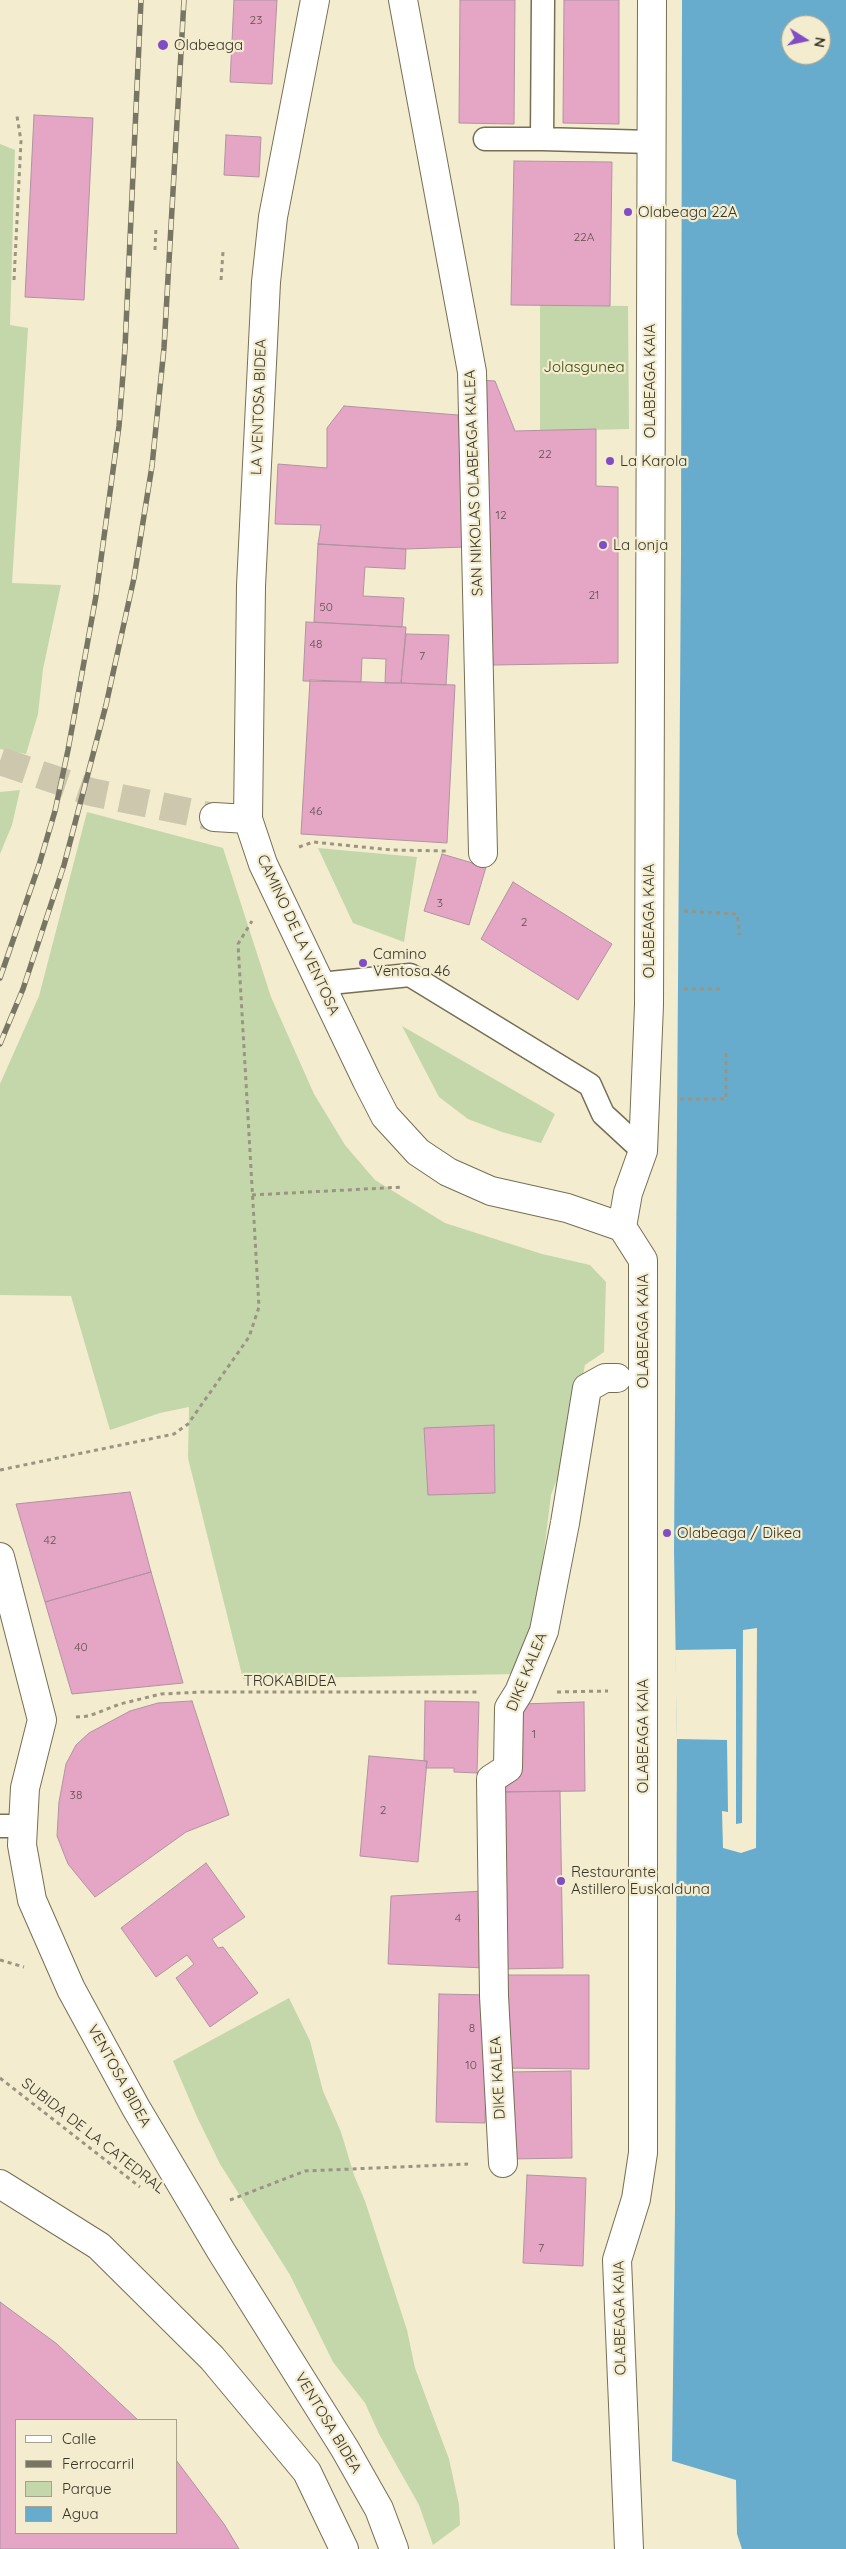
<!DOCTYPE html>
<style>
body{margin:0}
#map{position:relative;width:846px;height:2549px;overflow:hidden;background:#f3ecce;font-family:Quicksand,sans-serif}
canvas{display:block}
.legend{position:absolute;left:15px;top:2419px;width:162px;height:115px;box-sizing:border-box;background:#f3ecce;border:1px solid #a8a28c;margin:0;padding:6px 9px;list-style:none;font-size:15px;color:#373429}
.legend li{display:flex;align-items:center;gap:10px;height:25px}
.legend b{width:25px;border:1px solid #a8a28c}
.north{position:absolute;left:781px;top:15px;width:50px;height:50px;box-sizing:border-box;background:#f3ecce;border:1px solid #a8a28c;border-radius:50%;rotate:100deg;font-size:14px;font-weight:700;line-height:20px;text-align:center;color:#373429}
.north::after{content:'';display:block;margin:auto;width:18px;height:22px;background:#804dc4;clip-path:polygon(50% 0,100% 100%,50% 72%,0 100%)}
</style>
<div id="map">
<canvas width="846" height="2549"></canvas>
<ul class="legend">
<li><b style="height:6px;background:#fff"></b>Calle</li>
<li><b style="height:6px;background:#797563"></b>Ferrocarril</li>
<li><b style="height:14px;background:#c4d7ab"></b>Parque</li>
<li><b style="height:14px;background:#68accd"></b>Agua</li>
</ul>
<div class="north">N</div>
</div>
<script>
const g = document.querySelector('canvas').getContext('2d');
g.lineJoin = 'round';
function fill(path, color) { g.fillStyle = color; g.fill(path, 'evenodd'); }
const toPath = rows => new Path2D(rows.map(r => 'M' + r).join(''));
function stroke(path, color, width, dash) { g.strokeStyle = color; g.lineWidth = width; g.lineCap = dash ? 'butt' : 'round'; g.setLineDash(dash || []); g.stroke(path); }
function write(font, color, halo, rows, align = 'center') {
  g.font = font + ' Quicksand,sans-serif'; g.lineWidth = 4.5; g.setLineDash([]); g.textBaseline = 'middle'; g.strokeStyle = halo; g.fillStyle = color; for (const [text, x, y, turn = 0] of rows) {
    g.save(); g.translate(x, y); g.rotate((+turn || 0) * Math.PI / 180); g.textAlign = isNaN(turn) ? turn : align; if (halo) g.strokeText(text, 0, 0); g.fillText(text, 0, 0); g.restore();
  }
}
fill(toPath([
 [0,144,15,150,10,325,28,328,12,583,61,585,43,669,38,714,26,754,0,749],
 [540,305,628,306,629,429,540,431],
 [20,790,12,825,0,854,0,792],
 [87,812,223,848,271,997,314,1094,345,1145,375,1180,445,1223,542,1254,590,1265,606,1282,604,1352,585,1365,569,1448,551,1495,537,1609,518,1674,243,1679,188,1458,189,1407,160,1413,110,1430,71,1296,0,1295,0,1084,39,996],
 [318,848,417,857,404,942,353,923],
 [402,1026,555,1114,541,1143,502,1132,468,1119,439,1097],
 [289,1998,310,2041,323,2091,341,2132,354,2175,365,2201,407,2330,415,2368,449,2459,459,2505,460,2525,433,2545,419,2505,379,2434,365,2403,333,2362,290,2275,220,2164,197,2117,173,2061]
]), '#c4d7ab');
fill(toPath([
 [682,0,846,0,846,2549,742,2549,737,2534,736,2480,672,2461,675,2212,677,1739,674,1550,681,557],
 [791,25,821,25,821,55,791,55]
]), '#68accd');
fill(toPath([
 [757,1628,756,1848,741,1853,723,1848,722,1811,728,1812,727,1740,677,1739,675,1650,736,1649,736,1824,742,1823,743,1630]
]), '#f3ecce');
const building = toPath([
 [234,0,277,0,272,84,230,82,234,0],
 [460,0,515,0,514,124,459,123,460,0],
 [564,0,619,0,619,124,563,123,564,0],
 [34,115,93,118,84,300,25,297,34,115],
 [226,135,261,137,259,177,224,175,226,135],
 [514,161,612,162,610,306,511,305,514,161],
 [481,380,495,381,515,431,596,429,596,486,618,487,618,663,493,665,481,380],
 [344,406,458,415,465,547,406,549,318,544,321,525,275,524,278,464,327,468,327,428,344,406],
 [318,544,406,549,405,569,365,567,363,596,404,598,402,627,314,622,318,544],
 [306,622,406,627,401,683,385,683,386,659,362,658,361,682,303,681,306,622],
 [406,634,449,635,446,685,401,683,406,634],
 [310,680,455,685,447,843,301,834,310,680],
 [442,854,486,867,469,925,424,911,442,854],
 [513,882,612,944,578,1000,481,939,513,882],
 [494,1425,495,1493,428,1495,424,1428,494,1425],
 [130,1492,151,1572,45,1602,16,1504,130,1492],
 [151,1572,183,1683,72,1694,45,1602,151,1572],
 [192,1701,229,1815,186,1832,95,1897,68,1864,57,1836,59,1802,66,1764,76,1745,89,1733,130,1711,158,1703,192,1701],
 [425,1701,479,1702,477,1773,454,1772,454,1768,426,1768,427,1761,424,1761,425,1701],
 [584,1702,585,1791,496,1792,497,1778,520,1777,521,1704,584,1702],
 [369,1756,427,1761,418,1862,360,1856,369,1756],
 [560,1791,563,1968,499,1969,496,1792,560,1791],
 [206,1863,245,1917,212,1939,218,1948,223,1947,258,1993,210,2027,176,1978,194,1964,187,1955,156,1977,121,1928,206,1863],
 [484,1891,486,1968,388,1964,391,1896,484,1891],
 [505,1975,589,1975,589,2069,504,2068,505,1975],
 [439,1994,488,1995,485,2123,436,2122,439,1994],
 [571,2071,572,2158,510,2159,509,2072,571,2071],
 [527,2175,586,2178,583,2266,523,2263,527,2175],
 [0,2302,57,2344,138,2420,16,2420,16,2533,176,2533,176,2460,224,2524,239,2549,0,2549,0,2302]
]);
fill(building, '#e5a6c6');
stroke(building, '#b093a1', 1);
stroke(toPath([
 [0,761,91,792,214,817]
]), '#cdc7ad', 28, [28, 14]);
const service = toPath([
 [543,0,542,139,651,142],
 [485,139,542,139],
 [320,984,410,975,590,1085,603,1114,643,1151],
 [0,1826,23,1826]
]);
const pedestrian = toPath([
 [503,2163,494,1996,491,1779,508,1768,509,1708,519,1692,544,1631,565,1523,587,1388,605,1378,617,1378]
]);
const minor = toPath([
 [315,0,273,217,266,282,251,586,248,819,263,864,367,1081,385,1116,418,1152,448,1172,491,1191,567,1208,622,1227],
 [403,0,472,372,483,853],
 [214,817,248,819],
 [0,1557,42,1720,25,1788,22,1845,32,1900,71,1989,136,2108,221,2251,345,2449,379,2509,394,2549],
 [0,2184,99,2246,212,2358,307,2472,344,2549],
 [629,2549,617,2260,636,2199,643,2153,643,1260,622,1227,628,1193,643,1151,649,1005,652,0]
]);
stroke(service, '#766f55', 25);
stroke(pedestrian, '#766f55', 30);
stroke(minor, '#766f55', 30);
stroke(toPath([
 [155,250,156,226],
 [14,280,21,141,17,116],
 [221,280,223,252],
 [299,847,313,842,392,850,447,851],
 [684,911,737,914,740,935],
 [684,989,721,989],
 [680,1099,726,1099,726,1050],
 [252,1195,403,1187],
 [0,1470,174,1434,188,1424,249,1337,259,1307,238,944,252,921],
 [557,1692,608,1691],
 [76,1717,89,1716,120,1704,161,1694,202,1692,478,1692],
 [0,1960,24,1967],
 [0,2078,140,2187],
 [230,2200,305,2171,468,2164]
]), '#9a9580', 3, [4, 4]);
stroke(service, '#fff', 22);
stroke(pedestrian, '#fff', 28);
stroke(minor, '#fff', 28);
const rail = toPath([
 [0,978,39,865,55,811,68,750,96,596,119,426,125,348,141,0],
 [0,1044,23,989,64,865,106,705,134,578,152,466,164,348,184,0]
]);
stroke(rail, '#797563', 5.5);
stroke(rail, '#f3ecce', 4, [11]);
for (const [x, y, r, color] of [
 [163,45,6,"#804dc4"],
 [628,212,5,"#804dc4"],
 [610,461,5,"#804dc4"],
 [603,545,5,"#804dc4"],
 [363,963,5,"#804dc4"],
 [667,1533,5,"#804dc4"],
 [561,1881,5,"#804dc4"]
]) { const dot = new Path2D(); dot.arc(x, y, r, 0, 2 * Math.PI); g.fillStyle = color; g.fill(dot); stroke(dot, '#f3ecce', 2); }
write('12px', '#625050', null, [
 ["23",256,20],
 ["22A",584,237],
 ["22",545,454],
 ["12",501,515],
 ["21",594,595],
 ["50",326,607],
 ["48",316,644],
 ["7",422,656],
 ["46",316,811],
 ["3",440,903],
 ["2",524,922],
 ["42",50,1540],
 ["40",81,1647],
 ["1",534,1734],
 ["38",76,1795],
 ["2",383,1810],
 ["4",458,1918],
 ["8",472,2028],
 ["10",471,2065],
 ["7",541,2248]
]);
write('15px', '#373429', '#f3ecce', [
 ["Olabeaga",174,45],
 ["Olabeaga 22A",638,212],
 ["La Karola",620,461],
 ["La lonja",613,545],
 ["Camino",373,954],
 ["Ventosa 46",373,971],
 ["Olabeaga / Dikea",677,1533],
 ["Restaurante",571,1872],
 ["Astillero Euskalduna",571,1889]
], 'left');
write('15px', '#364a07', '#f3ecce', [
 ["Jolasgunea",584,367]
]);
write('15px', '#373429', '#f3ecce', [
 ["OLABEAGA KAIA",650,381,-90],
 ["LA VENTOSA BIDEA",259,407,-88],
 ["SAN NIKOLAS OLABEAGA KALEA",474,483,-92],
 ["OLABEAGA KAIA",649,921,-90],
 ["CAMINO DE LA VENTOSA",298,935,65],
 ["OLABEAGA KAIA",643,1331,-90],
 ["DIKE KALEA",527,1672,-68],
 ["TROKABIDEA",290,1681],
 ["OLABEAGA KAIA",643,1736,-90],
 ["VENTOSA BIDEA",119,2076,61],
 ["DIKE KALEA",498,2078,-93],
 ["SUBIDA DE LA CATEDRAL",93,2136,38],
 ["OLABEAGA KAIA",620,2318,-91],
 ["VENTOSA BIDEA",328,2423,59]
]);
</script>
